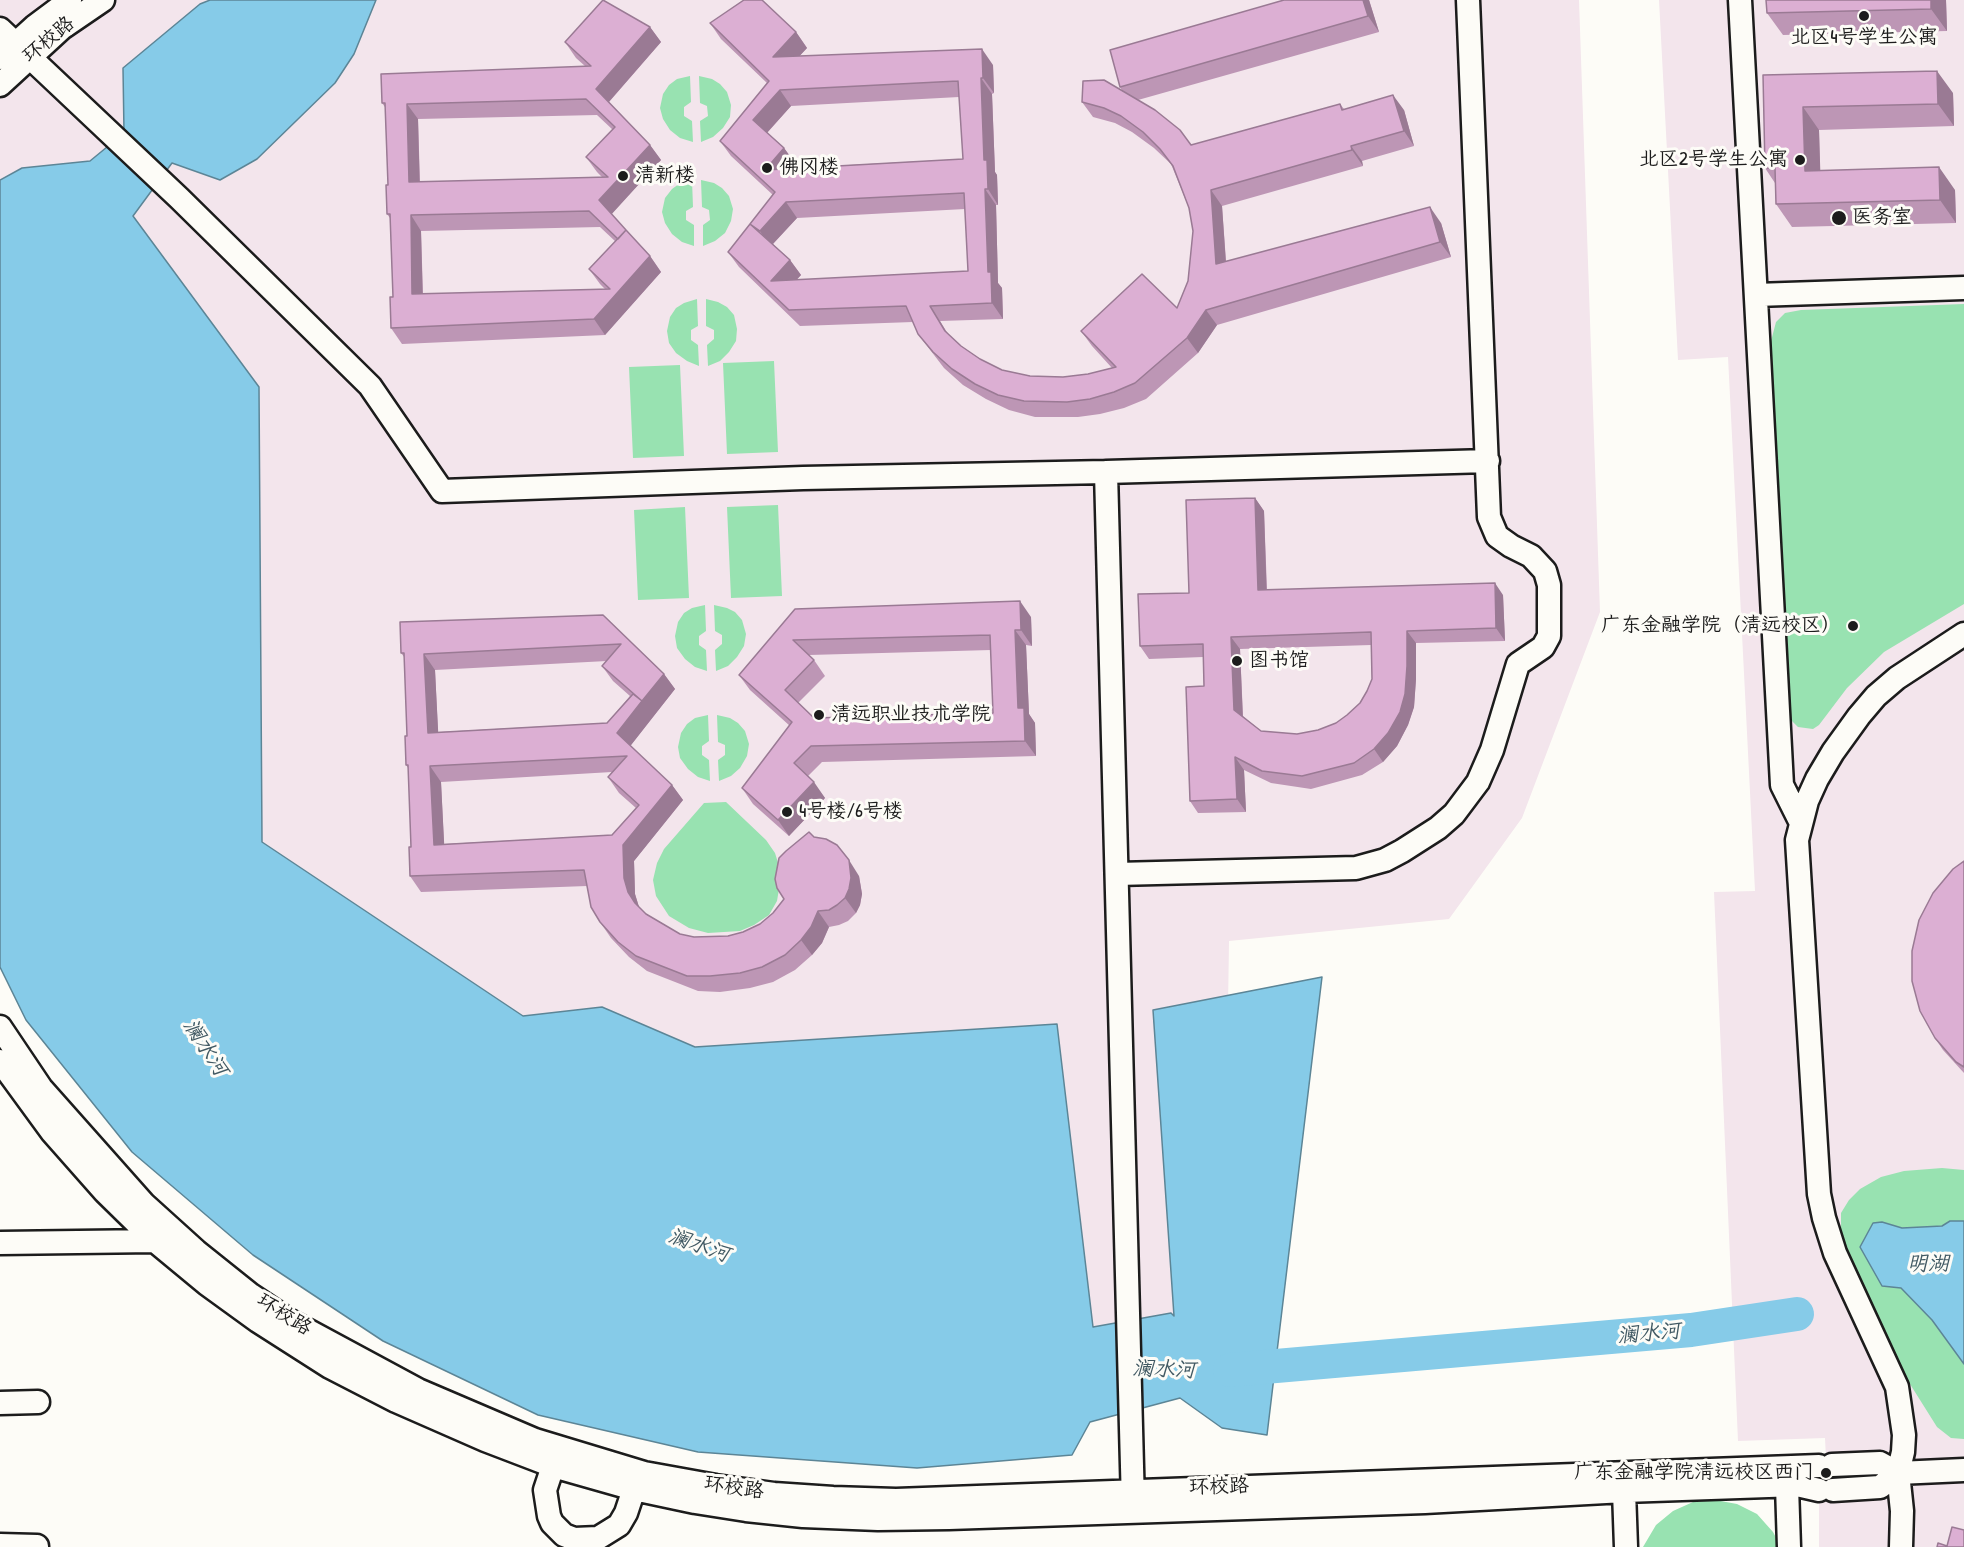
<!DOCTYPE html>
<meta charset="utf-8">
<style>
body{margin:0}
canvas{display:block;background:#fdfcf7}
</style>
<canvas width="1964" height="1547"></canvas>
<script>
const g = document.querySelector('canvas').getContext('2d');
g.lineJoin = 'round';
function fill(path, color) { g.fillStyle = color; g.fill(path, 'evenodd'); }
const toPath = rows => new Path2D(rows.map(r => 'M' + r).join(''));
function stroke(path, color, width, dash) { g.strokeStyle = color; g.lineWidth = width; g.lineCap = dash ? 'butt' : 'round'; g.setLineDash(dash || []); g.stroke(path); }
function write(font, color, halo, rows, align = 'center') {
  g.font = font + ' "Patrick Hand","LXGW WenKai TC",sans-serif'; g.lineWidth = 6; g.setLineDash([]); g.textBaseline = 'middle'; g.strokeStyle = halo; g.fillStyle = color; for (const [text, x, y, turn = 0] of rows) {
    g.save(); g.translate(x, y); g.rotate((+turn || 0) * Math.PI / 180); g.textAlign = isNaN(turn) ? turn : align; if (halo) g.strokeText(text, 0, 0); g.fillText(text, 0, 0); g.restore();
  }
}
fill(toPath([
 [0,0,1579,0,1600,612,1522,818,1449,919,1229,941,1223,1348,1044,1386,251,1055,0,413],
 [1659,0,1964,0,1964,1547,1819,1547,1819,1503,1828,1501,1825,1438,1738,1441,1714,892,1755,891,1728,357,1678,360]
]), '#f3e5ec');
fill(toPath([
 [690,76,691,102,684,107,684,116,692,121,693,142,680,138,670,130,663,119,660,108,663,94,669,85,677,79],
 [699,76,712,79,720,84,727,92,731,105,730,117,723,128,713,137,701,142,700,121,708,116,707,106,700,103],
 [692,180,693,207,686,211,686,220,694,225,694,246,682,242,672,234,665,223,662,212,665,198,672,189,679,184],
 [701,180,714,183,722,188,729,196,733,209,731,221,725,233,715,241,703,246,703,225,710,220,709,210,702,207],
 [697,299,698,326,691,330,691,340,698,345,699,366,687,361,676,353,669,343,667,331,670,317,676,308,684,303],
 [706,299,718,302,727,307,734,315,737,329,736,341,729,352,720,361,708,366,707,345,714,339,714,330,706,326],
 [1964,304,1964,604,1884,652,1847,688,1819,725,1813,729,1798,727,1792,721,1788,702,1770,345,1776,322,1785,313,1801,310],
 [774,361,778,452,727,454,723,363],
 [680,365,684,456,633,458,629,367],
 [778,505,782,596,731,598,727,507],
 [685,507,689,598,638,600,634,510],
 [705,605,706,631,699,636,699,645,706,650,707,671,695,667,685,659,677,648,675,636,678,622,684,613,692,608],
 [714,605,727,608,735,612,742,620,746,634,744,646,737,657,728,666,716,671,715,650,722,644,722,635,715,631],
 [708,715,709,741,702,746,702,755,709,760,710,781,698,777,688,769,680,758,678,747,681,733,687,724,695,718],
 [717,715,730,718,738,723,745,731,749,744,747,756,740,768,731,776,719,781,718,760,725,755,725,745,718,742],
 [726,802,766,840,775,853,779,866,780,883,777,901,769,915,754,925,740,931,708,933,689,928,669,916,656,896,653,880,657,863,664,849,704,803],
 [1942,1168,1964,1170,1964,1221,1950,1221,1942,1226,1902,1228,1882,1222,1882,1286,1901,1288,1932,1320,1964,1364,1964,1439,1951,1438,1937,1427,1893,1357,1843,1242,1841,1229,1841,1213,1849,1200,1860,1189,1881,1177,1904,1171],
 [1715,1500,1737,1504,1757,1514,1773,1532,1781,1547,1643,1547,1656,1525,1673,1511,1693,1502]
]), '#98e2b1');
const water = toPath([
 [210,0,376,0,354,54,335,83,257,159,220,180,172,163,133,216,259,387,262,842,523,1016,602,1007,695,1047,1057,1024,1093,1327,1171,1313,1174,1316,1153,1010,1322,977,1267,1435,1222,1428,1180,1398,1090,1422,1072,1455,917,1468,698,1452,538,1415,383,1341,253,1255,132,1152,26,1020,0,967,0,180,22,168,90,161,124,133,123,68,200,4,210,0],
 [1950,1221,1964,1221,1964,1364,1932,1320,1901,1288,1882,1286,1860,1247,1873,1223,1882,1222,1902,1228,1942,1226,1950,1221]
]);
fill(water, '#86cbe8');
stroke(water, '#5c8596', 1.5);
stroke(toPath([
 [1230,1370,1691,1330,1797,1314]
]), '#86cbe8', 34);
const minor = toPath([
 [1740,0,1782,785,1800,821],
 [0,29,179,198,370,386,442,491,803,478,1106,472],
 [0,58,35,26,70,0],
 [0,85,62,28,103,0],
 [1756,295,1964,288],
 [1117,874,1356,868,1385,860,1402,851,1438,828,1454,814,1478,782,1492,750,1518,664,1543,647,1549,636,1549,585,1545,571,1531,556,1511,546,1497,536,1489,517,1468,0],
 [0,1027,41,1088,144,1204,196,1251,251,1295,290,1321,418,1390,535,1440,644,1473,716,1486,774,1494,833,1498,896,1500,1819,1466],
 [0,1061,52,1132,105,1192,155,1241,207,1284,258,1321,330,1367,396,1401,485,1440,553,1466,634,1489,695,1502,746,1510,803,1516,878,1519,949,1518,1425,1502,1624,1491,1797,1485,1819,1490],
 [0,1243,155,1241],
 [0,1403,38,1402],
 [1832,1465,1880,1463,1898,1473,1880,1487,1833,1490],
 [553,1466,545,1490,549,1516,552,1523,564,1535,574,1539,598,1538,619,1525,626,1513,634,1489],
 [1779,1473,1787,1486,1789,1547],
 [1898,1473,1964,1470],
 [1625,1478,1624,1491,1626,1547],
 [1133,1504,1106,472,1488,461],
 [0,1545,37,1546],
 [1901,1547,1902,1511,1898,1473,1903,1452,1904,1435,1897,1387,1835,1253,1824,1218,1819,1194,1797,840,1807,801,1817,779,1833,752,1859,716,1876,696,1897,678,1964,634]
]);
stroke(minor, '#1c1c1c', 27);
stroke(minor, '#fdfcf7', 22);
fill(toPath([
 [1284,0,1369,0,1379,32,1138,100,1191,145,1340,104,1344,109,1404,110,1414,146,1362,161,1363,166,1222,206,1226,261,1441,223,1451,257,1217,325,1198,353,1146,399,1124,408,1100,414,1078,417,1035,417,1009,410,986,399,963,385,944,368,918,334,913,322,800,326,739,267,728,252,753,227,750,224,773,195,731,156,720,141,767,83,721,39,710,23,796,32,807,48,799,56,993,65,994,93,992,94,995,172,997,175,998,205,996,205,998,283,1002,288,1003,319,940,321,948,334,961,346,980,359,1002,370,1030,376,1063,377,1088,374,1112,368,1092,346,1081,331,1177,308,1188,281,1193,231,1189,208,1171,164,1154,148,1132,132,1115,123,1093,117,1082,102,1123,92,1120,87],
 [959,97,963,159,791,168,795,163,784,148,767,133,791,106],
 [965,209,968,271,796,280,801,275,790,260,773,244,797,218],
 [1766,0,1946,0,1947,31,1783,35,1767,13],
 [650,27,661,42,609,102,650,145,661,160,611,214,650,256,661,272,605,335,402,344,391,328,393,297,390,218,387,214,388,185,385,107,382,103,585,66,576,58,565,42],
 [597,115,613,130,586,157,597,172,602,177,420,182,418,119],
 [600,227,616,242,589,269,600,284,605,289,423,294,421,231],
 [1763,75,1953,93,1954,126,1819,130,1820,170,1955,190,1956,223,1792,227,1776,204,1775,183,1765,168],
 [1255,498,1264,511,1267,590,1503,595,1505,641,1416,643,1416,679,1414,707,1408,725,1397,746,1383,762,1362,775,1311,789,1271,783,1244,770,1246,812,1198,813,1190,801,1204,686,1203,657,1149,659,1140,646,1189,593],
 [1371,645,1372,679,1367,691,1360,703,1347,715,1336,723,1318,730,1297,734,1261,731,1243,716,1240,649],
 [795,609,1031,617,1032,646,1026,645,1029,714,1035,723,1036,756,822,762,808,776,825,798,789,836,753,804,742,788,790,726,750,690,739,675],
 [991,650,993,713,814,718,798,703,825,676,814,660,809,655],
 [603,615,664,674,675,689,653,717,652,716,653,717,630,746,672,785,683,800,634,861,635,894,639,907,646,914,680,934,694,937,728,936,743,932,859,876,862,894,860,905,856,913,848,921,839,925,829,927,822,943,812,955,795,970,773,982,750,988,720,992,698,991,647,971,629,957,611,938,600,922,587,886,421,892,410,876,411,847,409,769,406,765,407,736,405,658,401,653],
 [607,661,602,666,613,681,630,696,607,723,438,732,435,670],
 [612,772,608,777,619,793,636,808,612,835,444,844,441,782],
 [1964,861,1964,1073,1943,1050,1935,1038]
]), '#bd96b5');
fill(toPath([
 [1363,0,1369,0,1379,32,1368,16],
 [1931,0,1946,0,1947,31,1931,9],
 [650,27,661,42,607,104,596,89],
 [796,32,807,48,784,73,773,57],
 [982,49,993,65,994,93,983,78],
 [1937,71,1953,93,1954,126,1938,104],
 [981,78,992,94,995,172,997,175,998,205,988,189,984,160],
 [780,90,791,106,764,136,753,120],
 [1393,95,1404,110,1414,146,1404,131],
 [407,104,418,119,420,197,409,182],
 [1803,107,1819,130,1821,193,1805,171],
 [650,145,661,160,610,216,599,200],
 [1351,146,1362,161,1363,166,1352,150],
 [784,148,795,163,776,185,765,170],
 [1939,167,1955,190,1956,223,1940,200],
 [985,189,996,205,998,283,1002,288,1003,319,992,303,988,272],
 [1211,190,1222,206,1227,279,1216,264],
 [786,202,797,218,770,247,760,231],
 [1430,207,1441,223,1451,257,1440,242],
 [411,215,421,231,423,309,412,294],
 [650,256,661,272,605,335,594,319],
 [790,260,801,275,781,297,771,281],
 [1206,310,1217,325,1198,353,1187,338],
 [1255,498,1264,511,1267,603,1258,590],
 [1495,583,1503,595,1505,641,1496,628],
 [1020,601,1031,617,1032,646,1021,630],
 [1015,630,1026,645,1029,714,1035,723,1036,756,1025,741,1018,708],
 [1407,631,1416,643,1416,679,1414,707,1408,725,1397,746,1383,762,1374,749],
 [1231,637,1240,649,1243,722,1234,710],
 [424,654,435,670,439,748,428,733],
 [664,674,675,689,653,717,642,701],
 [642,701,653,717,628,749,617,733],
 [1235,757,1244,770,1246,812,1237,799],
 [430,766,441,782,445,860,434,845],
 [814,782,825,798,789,836,778,820],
 [672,785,683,800,634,861,635,894,639,907,635,903,628,892,624,878,623,845],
 [849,860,859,876,862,894,860,905,856,913,845,898],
 [818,911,829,927,822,943,812,955,801,940]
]), '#9a7a94');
const building = toPath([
 [603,0,650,27,596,89,650,145,599,200,626,230,618,239,589,211,411,215,412,294,610,289,589,269,626,230,650,256,594,319,391,328,390,297,393,297,390,214,387,214,386,185,388,185,385,103,382,103,381,74,591,66,565,42,603,0],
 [586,99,615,127,586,157,608,177,409,182,407,104,586,99],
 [744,0,762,0,796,32,773,57,982,49,983,78,981,78,984,160,987,160,988,189,985,189,988,272,991,272,992,303,930,306,945,331,961,346,980,359,1002,370,1030,376,1063,377,1088,374,1116,367,1081,331,1142,274,1177,308,1188,281,1193,231,1189,208,1173,166,1160,149,1143,132,1121,116,1104,108,1082,102,1083,81,1104,80,1155,110,1180,130,1191,145,1340,104,1342,110,1393,95,1404,131,1351,146,1352,150,1211,190,1216,264,1430,207,1440,242,1206,310,1187,338,1135,383,1114,392,1090,399,1067,402,1024,401,998,395,975,384,952,369,933,352,918,334,906,306,789,310,728,252,750,224,790,260,771,281,968,271,964,193,786,202,760,231,750,224,775,192,720,141,769,81,710,23,744,0],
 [958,81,963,159,765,170,784,148,753,120,780,90,958,81],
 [1284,0,1363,0,1368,16,1120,87,1110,50,1284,0],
 [1766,0,1931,0,1931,9,1767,13,1766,0],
 [1937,71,1938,104,1803,107,1805,171,1939,167,1940,200,1776,204,1775,168,1765,168,1763,75,1937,71],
 [1255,498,1258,590,1495,583,1496,628,1407,631,1407,666,1405,694,1400,712,1388,733,1374,749,1354,763,1302,776,1262,771,1235,757,1237,799,1190,801,1186,687,1204,686,1203,644,1140,646,1138,594,1189,593,1186,500,1255,498],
 [1371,632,1372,679,1367,691,1360,703,1347,715,1336,723,1318,730,1297,734,1261,731,1234,710,1231,637,1371,632],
 [1020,601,1021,630,1015,630,1018,708,1024,708,1025,741,811,746,794,763,814,782,778,820,742,788,792,722,739,675,795,609,1020,601],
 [990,635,993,713,814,718,785,690,814,660,793,640,990,635],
 [603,615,664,674,642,701,602,666,621,644,424,654,428,733,607,723,633,694,642,701,617,733,672,785,623,845,624,878,628,892,635,903,646,914,680,934,694,937,728,936,743,932,760,924,773,913,784,899,777,888,775,879,779,858,786,851,809,832,814,837,826,839,837,845,849,860,851,878,849,889,845,898,837,905,829,910,818,911,811,927,801,940,785,955,762,967,740,973,710,976,687,976,636,956,618,942,600,922,591,907,584,870,410,876,409,847,411,847,408,765,406,765,405,736,407,736,404,653,401,653,400,622,603,615],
 [627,756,608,777,639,805,612,835,434,845,430,766,627,756],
 [1964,861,1964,1067,1956,1062,1935,1038,1920,1011,1912,981,1912,951,1919,920,1933,893,1953,869,1964,861],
 [1952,1527,1964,1530,1964,1547,1937,1547,1938,1543,1947,1546,1952,1527]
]);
fill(building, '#dcafd3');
stroke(building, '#9a7a94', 1.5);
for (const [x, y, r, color] of [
 [1864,16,6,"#1c1c1c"],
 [1800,160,6,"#1c1c1c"],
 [767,168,6,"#1c1c1c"],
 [623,176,6,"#1c1c1c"],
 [1839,218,8,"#1c1c1c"],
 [1853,626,6,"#1c1c1c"],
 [1237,661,6,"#1c1c1c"],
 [819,715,6,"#1c1c1c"],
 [787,812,6,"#1c1c1c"],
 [1826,1473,6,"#1c1c1c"]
]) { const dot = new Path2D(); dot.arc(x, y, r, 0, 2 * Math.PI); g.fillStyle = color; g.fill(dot); stroke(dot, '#fdfcf7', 2); }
write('20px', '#1c1c1c', '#fdfcf7', [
 ["北区4号学生公寓",1864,38,"center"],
 ["北区2号学生公寓",1788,160,"right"],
 ["佛冈楼",779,168],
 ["清新楼",635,176],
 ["医务室",1852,218],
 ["广东金融学院（清远校区）",1841,626,"right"],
 ["图书馆",1249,661],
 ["清远职业技术学院",831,715],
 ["4号楼/6号楼",799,812],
 ["广东金融学院清远校区西门",1814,1473,"right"]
], 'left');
write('20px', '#1c1c1c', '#fdfcf7', [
 ["环校路",49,40,-40],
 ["环校路",284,1315,32],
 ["环校路",1219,1487,-2],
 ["环校路",734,1488,8]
]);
write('italic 21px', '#415963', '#fdfcf7', [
 ["澜水河",205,1048,57],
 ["澜水河",699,1246,19],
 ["明湖",1928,1264],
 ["澜水河",1649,1334,-5],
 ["澜水河",1164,1370,2]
]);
</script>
